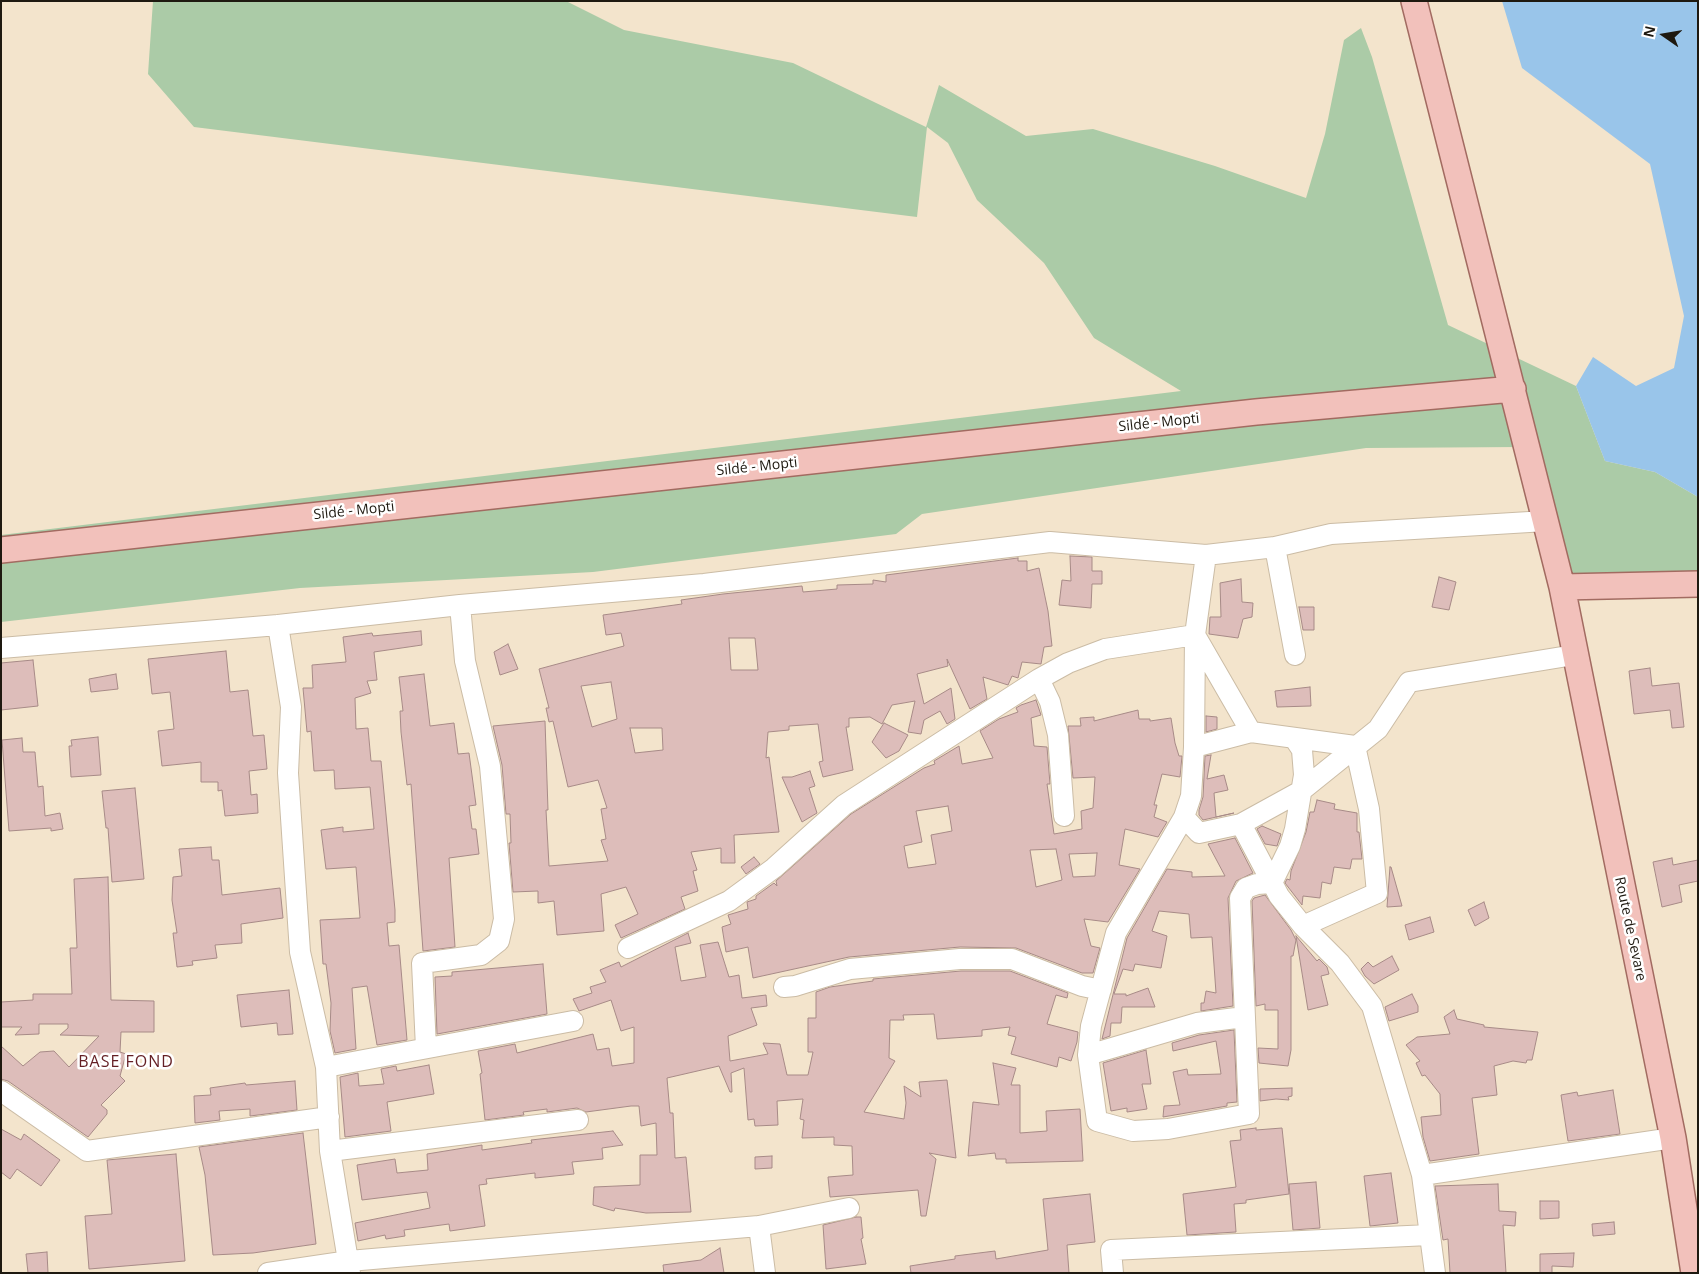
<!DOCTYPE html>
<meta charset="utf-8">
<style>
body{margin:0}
#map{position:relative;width:1699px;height:1274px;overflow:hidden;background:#f3e4cc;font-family:"Open Sans",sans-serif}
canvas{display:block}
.frame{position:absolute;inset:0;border:2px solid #1e1910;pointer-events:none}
.north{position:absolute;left:1639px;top:10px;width:50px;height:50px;-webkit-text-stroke:4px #fff;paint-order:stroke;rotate:283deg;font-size:14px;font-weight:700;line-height:20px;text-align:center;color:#1e1910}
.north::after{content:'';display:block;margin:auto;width:18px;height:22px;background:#1e1910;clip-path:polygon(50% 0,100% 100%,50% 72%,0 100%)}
</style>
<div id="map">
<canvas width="1699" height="1274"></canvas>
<div class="frame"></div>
<div class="north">N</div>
</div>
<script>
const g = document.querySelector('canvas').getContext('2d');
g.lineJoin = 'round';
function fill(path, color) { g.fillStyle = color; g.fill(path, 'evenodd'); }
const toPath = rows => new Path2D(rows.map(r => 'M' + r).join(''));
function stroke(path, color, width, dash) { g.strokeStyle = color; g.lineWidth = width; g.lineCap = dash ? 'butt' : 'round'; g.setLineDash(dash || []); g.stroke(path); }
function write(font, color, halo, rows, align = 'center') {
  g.font = font + ' "Open Sans",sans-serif'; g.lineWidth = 5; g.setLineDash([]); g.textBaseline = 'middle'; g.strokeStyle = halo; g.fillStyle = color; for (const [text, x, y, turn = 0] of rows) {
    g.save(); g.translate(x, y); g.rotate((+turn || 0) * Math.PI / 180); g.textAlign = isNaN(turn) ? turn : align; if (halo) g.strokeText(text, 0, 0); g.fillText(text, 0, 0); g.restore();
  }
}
fill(toPath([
 [153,1,566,1,624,30,793,63,926,127,939,85,1026,136,1093,129,1215,166,1306,198,1325,134,1344,40,1361,28,1372,57,1448,325,1576,386,1605,461,1655,472,1698,497,1698,573,1553,575,1521,447,1366,448,922,514,896,534,593,572,300,588,1,622,1,535,1181,391,1094,338,1044,263,977,200,948,143,927,127,917,217,194,127,148,74]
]), '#abcba7');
fill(toPath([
 [1502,1,1698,1,1698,497,1655,472,1605,461,1576,386,1593,357,1636,386,1674,368,1684,316,1650,164,1522,68]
]), '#99c5ea');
const building = toPath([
 [1070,556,1092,557,1092,571,1102,571,1102,584,1092,584,1091,608,1059,605,1062,580,1071,581,1070,556],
 [1018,558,1018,561,1027,561,1027,571,1039,568,1048,611,1052,646,1044,647,1041,664,1022,662,1018,678,1012,676,1008,685,983,677,987,699,970,709,947,659,948,666,917,674,924,704,951,688,955,719,947,724,940,711,924,720,921,734,908,732,915,701,892,705,882,724,870,717,849,718,849,727,846,727,853,770,823,777,819,762,823,761,818,724,789,726,789,730,768,732,766,758,769,757,779,832,734,835,735,863,721,863,721,848,691,852,697,870,693,871,698,891,681,897,685,909,621,938,615,925,638,914,626,887,601,894,604,931,557,935,554,901,538,903,538,891,513,892,509,843,511,843,510,814,506,814,502,765,493,726,545,721,548,810,546,810,549,866,608,861,601,840,606,839,601,809,607,808,598,780,568,787,553,721,549,722,546,708,549,708,539,669,624,646,621,633,606,635,603,615,682,604,681,600,723,594,802,586,803,592,837,589,837,585,873,584,873,580,886,582,886,575,1018,558],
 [729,638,755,638,758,670,731,670,729,638],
 [611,682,617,719,592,727,581,686,611,682],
 [630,728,662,728,663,750,635,753,630,728],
 [1439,577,1456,582,1449,610,1432,607,1439,577],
 [1241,579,1242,602,1253,603,1252,617,1243,619,1238,638,1209,634,1210,617,1221,617,1220,583,1241,579],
 [1299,607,1314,607,1314,630,1303,630,1299,607],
 [421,631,422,645,374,652,377,680,367,681,371,693,355,698,356,729,368,728,371,761,381,761,395,910,395,922,387,923,389,946,399,945,407,1040,377,1045,367,986,352,988,356,1049,335,1053,330,1031,331,1003,326,964,323,964,320,920,360,918,356,867,326,869,321,830,343,827,343,832,374,829,370,787,335,789,334,770,314,771,311,731,307,732,303,688,313,688,312,665,346,662,343,637,372,633,373,636,421,631],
 [508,644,518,669,500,675,494,652,508,644],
 [226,651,230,692,248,690,253,736,264,735,267,769,249,771,251,795,257,794,258,813,225,816,222,790,218,791,218,782,201,782,201,762,162,766,158,731,174,729,170,692,152,694,148,659,226,651],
 [33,660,38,706,1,710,1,663,33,660],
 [1650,668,1652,686,1679,683,1684,727,1672,728,1670,710,1634,714,1629,671,1650,668],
 [116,674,118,689,91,692,89,679,116,674],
 [424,674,430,726,454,723,458,754,469,753,476,805,469,806,472,829,476,829,479,854,449,858,455,947,423,951,411,784,407,785,401,732,400,711,403,711,399,677,424,674],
 [1310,687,1311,706,1277,707,1275,691,1310,687],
 [1036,700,1041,715,1031,718,1034,746,1047,747,1050,784,1047,784,1054,834,1082,829,1081,811,1093,808,1095,777,1073,778,1068,726,1081,726,1080,718,1094,717,1094,721,1138,710,1139,719,1150,719,1150,721,1171,718,1175,743,1179,756,1182,756,1180,777,1162,774,1154,805,1157,805,1154,817,1167,822,1158,837,1125,829,1119,865,1140,869,1108,922,1084,919,1091,946,1100,948,1093,973,1082,973,1016,948,960,947,849,957,753,978,748,947,726,952,722,927,731,924,728,915,748,909,747,902,756,899,756,896,774,883,777,886,776,881,851,814,924,768,935,764,934,761,959,746,962,764,993,758,980,731,999,719,1018,712,1016,708,1021,705,1036,700],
 [948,806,952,831,931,835,936,864,908,868,904,846,922,842,916,811,948,806],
 [1056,849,1062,880,1036,887,1030,850,1056,849],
 [1097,853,1095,876,1073,877,1069,854,1097,853],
 [1206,716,1217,717,1217,729,1206,732,1206,716],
 [884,723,908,735,899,751,886,758,872,742,884,723],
 [98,737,101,775,71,777,69,746,72,746,71,740,98,737],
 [22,738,23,752,35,752,38,787,43,786,45,816,60,813,63,829,51,831,51,828,9,831,2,740,22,738],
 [1211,755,1207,779,1224,775,1228,790,1214,793,1216,817,1234,813,1203,820,1199,815,1199,810,1203,797,1205,756,1211,755],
 [810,771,815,786,809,788,817,813,802,822,782,777,792,777,810,771],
 [135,788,144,879,112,882,108,828,106,828,102,791,135,788],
 [1317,800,1335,804,1334,809,1357,813,1357,832,1359,832,1362,859,1352,859,1350,869,1334,867,1331,884,1322,882,1320,898,1303,896,1302,905,1285,883,1287,879,1290,880,1291,871,1306,832,1310,812,1314,812,1317,800],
 [1262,826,1281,834,1277,846,1265,844,1257,829,1262,826],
 [1235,838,1253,873,1236,881,1228,898,1233,1006,1201,1011,1201,1003,1204,1003,1206,991,1216,993,1212,937,1191,938,1189,914,1159,911,1152,931,1167,936,1161,968,1135,964,1133,971,1123,969,1114,994,1126,994,1126,996,1148,988,1155,1007,1122,1007,1121,1023,1111,1023,1110,1036,1102,1039,1127,938,1167,869,1192,872,1192,877,1225,876,1208,844,1235,838],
 [211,847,212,860,219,860,222,895,280,888,283,918,241,924,242,943,215,945,217,958,192,961,193,965,177,967,173,933,177,933,172,900,173,877,182,876,179,849,211,847],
 [754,857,760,864,746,874,741,867,754,857],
 [1672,858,1673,865,1698,860,1698,881,1679,885,1682,902,1662,907,1653,862,1672,858],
 [1390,867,1391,867,1402,906,1387,907,1390,867],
 [108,877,111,1000,154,1001,154,1032,121,1032,120,1052,126,1054,120,1076,125,1081,101,1105,107,1110,107,1114,88,1137,8,1081,1,1079,1,1046,23,1066,40,1052,54,1051,69,1067,99,1036,60,1035,68,1028,68,1024,39,1024,39,1034,15,1035,22,1027,1,1027,1,1002,33,1000,33,994,72,994,70,948,77,948,74,879,108,877],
 [1265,895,1291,930,1296,940,1293,956,1291,956,1291,1050,1288,1066,1259,1063,1258,1048,1278,1049,1278,1010,1265,1010,1265,1004,1256,1006,1252,901,1254,898,1265,895],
 [1484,902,1489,918,1475,926,1468,910,1484,902],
 [1430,917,1434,932,1409,940,1405,925,1430,917],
 [688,933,691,943,675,947,681,981,706,977,700,945,718,942,729,977,739,975,742,998,766,995,767,1006,751,1008,757,1025,728,1036,730,1061,768,1054,763,1043,780,1044,787,1075,808,1075,813,1052,808,1052,808,1018,816,1018,816,992,830,987,873,981,873,979,961,971,1010,971,1068,993,1067,998,1056,995,1047,1024,1078,1032,1077,1042,1071,1061,1059,1057,1057,1067,1011,1054,1016,1037,1008,1035,1010,1027,982,1030,982,1036,937,1039,934,1014,903,1015,904,1020,890,1020,889,1058,895,1061,864,1112,904,1119,906,1103,904,1086,921,1097,919,1082,947,1080,956,1158,929,1153,936,1159,926,1216,921,1216,918,1190,830,1197,828,1177,853,1175,852,1146,834,1145,834,1137,802,1138,804,1120,800,1119,803,1099,777,1101,778,1125,755,1126,754,1119,748,1120,744,1068,731,1073,732,1092,730,1092,719,1066,667,1078,670,1113,673,1113,675,1158,686,1157,691,1212,646,1213,615,1208,614,1211,593,1205,594,1187,640,1185,640,1155,657,1155,656,1123,641,1126,639,1106,631,1106,586,1112,577,1108,547,1112,547,1109,523,1112,524,1115,485,1120,480,1074,482,1073,478,1051,515,1044,517,1053,593,1034,597,1050,609,1048,612,1066,634,1063,634,1027,621,1031,611,1000,579,1011,573,999,592,993,590,987,606,982,600,970,619,962,621,967,688,933],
 [1296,936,1317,961,1319,959,1327,967,1329,974,1321,976,1328,1005,1308,1010,1296,936],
 [1392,956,1399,970,1374,984,1365,976,1361,969,1368,962,1373,967,1392,956],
 [543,964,547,1014,437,1034,435,977,452,976,452,972,543,964],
 [289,990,293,1034,278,1035,277,1023,241,1027,237,995,289,990],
 [1412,994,1418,1006,1418,1012,1389,1021,1385,1007,1412,994],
 [1454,1010,1457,1019,1484,1025,1484,1027,1538,1032,1532,1060,1527,1060,1526,1063,1513,1061,1494,1066,1497,1095,1472,1098,1479,1154,1430,1161,1423,1137,1421,1117,1441,1115,1440,1094,1425,1075,1422,1076,1416,1063,1420,1061,1406,1045,1417,1037,1450,1034,1444,1017,1454,1010],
 [1234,1030,1237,1102,1227,1103,1227,1106,1163,1117,1164,1106,1180,1105,1173,1072,1187,1069,1188,1075,1221,1074,1216,1041,1173,1051,1172,1043,1199,1035,1234,1030],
 [1146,1050,1151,1084,1142,1084,1147,1109,1127,1112,1127,1108,1111,1111,1103,1063,1146,1050],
 [993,1063,1016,1068,1011,1085,1020,1085,1020,1133,1047,1131,1046,1111,1080,1109,1083,1161,1006,1163,1006,1159,996,1159,995,1153,968,1156,973,1102,999,1105,993,1063],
 [429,1065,434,1094,387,1102,391,1131,345,1137,340,1077,358,1073,359,1086,384,1084,381,1069,396,1066,397,1071,429,1065],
 [295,1081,297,1110,250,1116,250,1109,219,1111,220,1120,195,1123,194,1096,211,1095,210,1088,245,1083,246,1085,295,1081],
 [1292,1088,1292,1096,1288,1097,1289,1100,1276,1099,1260,1101,1260,1089,1292,1088],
 [1613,1090,1620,1134,1568,1141,1561,1095,1577,1092,1578,1096,1613,1090],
 [1256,1128,1256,1130,1282,1128,1289,1194,1246,1200,1246,1203,1234,1204,1236,1232,1187,1235,1183,1194,1236,1187,1230,1141,1241,1140,1240,1130,1256,1128],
 [1,1129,21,1140,24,1134,60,1160,41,1186,17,1169,10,1179,1,1172,1,1129],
 [613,1131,623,1145,602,1148,603,1159,572,1162,574,1174,535,1178,535,1173,486,1179,487,1184,479,1185,485,1226,450,1231,449,1224,404,1230,405,1236,386,1239,385,1235,358,1241,355,1223,430,1208,427,1192,362,1200,357,1165,395,1159,397,1173,428,1170,427,1154,482,1145,482,1150,532,1143,531,1140,613,1131],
 [303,1133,316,1244,253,1253,213,1255,205,1175,199,1147,303,1133],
 [176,1154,185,1261,89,1269,85,1216,112,1214,107,1160,176,1154],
 [772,1156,772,1168,755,1169,755,1157,772,1156],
 [1391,1173,1398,1223,1370,1226,1364,1176,1391,1173],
 [1316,1182,1320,1228,1293,1230,1289,1184,1316,1182],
 [1498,1184,1499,1211,1516,1212,1515,1226,1503,1225,1506,1273,1450,1273,1448,1239,1443,1240,1435,1186,1498,1184],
 [1090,1194,1095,1242,1067,1245,1069,1273,911,1273,910,1266,955,1259,955,1256,995,1251,996,1259,1048,1250,1043,1199,1090,1194],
 [1540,1201,1559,1201,1559,1218,1540,1219,1540,1201],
 [856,1217,861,1217,863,1238,861,1239,866,1264,826,1269,823,1225,856,1217],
 [1614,1222,1615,1234,1593,1236,1592,1224,1614,1222],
 [720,1248,724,1273,664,1273,663,1265,701,1260,720,1248],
 [47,1252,48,1273,28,1273,26,1254,47,1252],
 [1574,1253,1573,1267,1552,1266,1552,1273,1540,1273,1540,1254,1574,1253]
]);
fill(building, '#ddbdba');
stroke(building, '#a78a87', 1);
const minor = toPath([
 [1275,547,1295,655],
 [1206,555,1195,635,1194,747,1191,796,1184,817,1116,933,1091,1026,1088,1055,1097,1121,1133,1131,1168,1129,1249,1114,1240,898,1246,888,1257,884,1272,883,1290,846,1295,829,1304,775,1302,750,1294,738],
 [278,625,291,707,288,773,300,952,326,1067,330,1151,350,1273],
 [1,648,278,625,460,605,704,584,1050,542,1206,555,1275,547,1331,534,1546,521],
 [1039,679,1050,702,1058,735,1064,816],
 [1194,747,1251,732,1355,746,1369,809,1377,893,1303,926],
 [1184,817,1199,833,1241,824,1301,791,1378,729,1409,682,1574,655],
 [1241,824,1279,896,1303,926,1340,963,1372,1006,1422,1175,1435,1273],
 [628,948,729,901,774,868,844,805,1039,679,1068,663,1105,649,1195,635,1251,732],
 [784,987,795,986,850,969,960,959,1012,959,1082,986,1101,990],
 [426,1048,422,963,481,955,499,941,504,919,490,766,465,661,460,605],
 [1088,1055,1197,1023,1244,1017],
 [326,1067,573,1021],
 [1,1091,87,1151,329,1117],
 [330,1151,578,1120],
 [1422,1175,1673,1138],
 [759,1226,765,1273],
 [268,1273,349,1261,759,1226,849,1208],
 [1113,1273,1111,1250,1429,1235]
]);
const major = toPath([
 [1414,1,1562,587,1673,1138,1694,1273],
 [1,550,1256,412,1513,389],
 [1562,587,1698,584]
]);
stroke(minor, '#cbbca5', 22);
stroke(major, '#a26b61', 28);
stroke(minor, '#fff', 20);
stroke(major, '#f2c1bb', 25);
write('14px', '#1e1910', '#fff', [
 ["Sildé - Mopti",1159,423,-6],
 ["Sildé - Mopti",757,467,-6],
 ["Sildé - Mopti",354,511,-6],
 ["Route de Sevare",1630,929,78]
]);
g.letterSpacing = '1px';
write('16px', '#641f24', '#fff', [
 ["BASE FOND",126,1062]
]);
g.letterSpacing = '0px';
</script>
